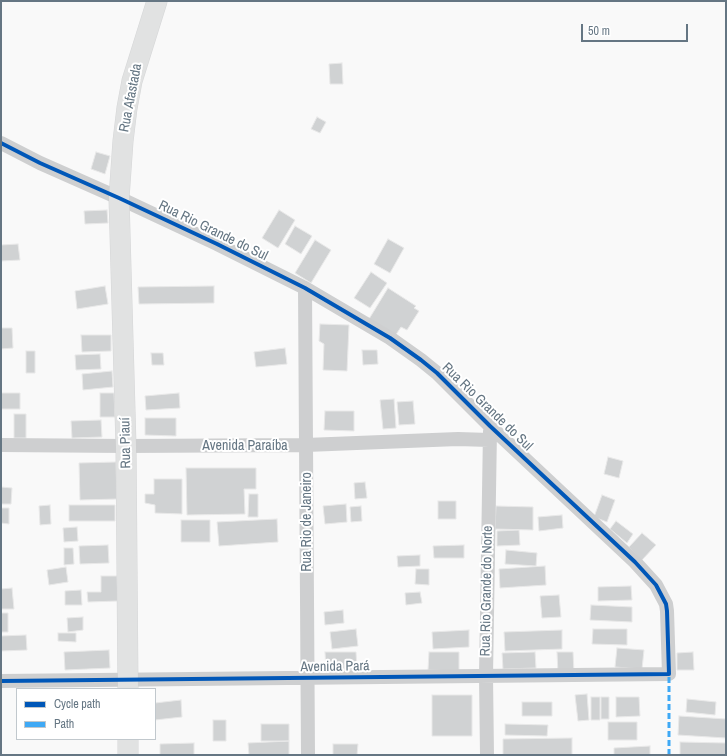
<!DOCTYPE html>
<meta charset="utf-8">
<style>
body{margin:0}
#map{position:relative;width:727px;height:756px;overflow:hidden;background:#f9f9f9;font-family:"Archivo Narrow",sans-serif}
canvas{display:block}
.frame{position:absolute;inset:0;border:2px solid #657683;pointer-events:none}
.legend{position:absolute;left:16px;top:688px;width:140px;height:52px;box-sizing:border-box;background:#fff;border:1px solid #c1c8cd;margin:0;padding:5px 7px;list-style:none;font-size:12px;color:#657683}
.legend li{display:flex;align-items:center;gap:8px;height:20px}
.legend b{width:20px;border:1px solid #c1c8cd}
.scale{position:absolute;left:581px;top:24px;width:107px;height:18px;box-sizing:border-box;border:2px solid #657683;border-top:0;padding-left:5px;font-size:12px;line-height:14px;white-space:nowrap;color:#657683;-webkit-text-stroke:3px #fff;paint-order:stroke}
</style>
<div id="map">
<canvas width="727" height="756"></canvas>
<div class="frame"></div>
<ul class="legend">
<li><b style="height:5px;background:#0057b8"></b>Cycle path</li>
<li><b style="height:5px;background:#3fa9f5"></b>Path</li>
</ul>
<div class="scale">50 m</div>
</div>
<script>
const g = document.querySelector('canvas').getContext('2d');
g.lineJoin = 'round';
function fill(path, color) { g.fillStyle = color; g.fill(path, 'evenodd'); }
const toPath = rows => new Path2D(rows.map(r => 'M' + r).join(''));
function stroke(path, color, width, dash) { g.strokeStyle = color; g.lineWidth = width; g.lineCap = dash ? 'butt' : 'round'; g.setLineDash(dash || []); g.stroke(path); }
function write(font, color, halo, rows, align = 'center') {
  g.font = font + ' "Archivo Narrow",sans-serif'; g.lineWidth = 4; g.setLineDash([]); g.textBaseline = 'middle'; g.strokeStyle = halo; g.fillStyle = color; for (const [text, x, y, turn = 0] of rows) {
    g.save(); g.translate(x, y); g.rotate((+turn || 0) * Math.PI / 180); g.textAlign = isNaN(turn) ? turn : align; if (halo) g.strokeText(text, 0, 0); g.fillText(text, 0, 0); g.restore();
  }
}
const building = toPath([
 [342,63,343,84,330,84,329,64,342,63],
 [317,117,326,122,320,133,311,129,317,117],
 [96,152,110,156,105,174,91,169,96,152],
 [107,210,108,223,85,224,84,211,107,210],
 [279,210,295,220,278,248,262,238,279,210],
 [295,226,312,236,301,254,285,244,295,226],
 [388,239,404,248,390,273,374,264,388,239],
 [315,240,331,250,311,283,295,273,315,240],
 [18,244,20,260,1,261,1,245,18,244],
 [371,272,387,283,370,308,354,298,371,272],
 [105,286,108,304,77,309,75,291,105,286],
 [214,286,214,303,139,304,138,287,214,286],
 [388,288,416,306,414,308,419,311,407,330,401,327,395,336,369,319,388,288],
 [320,324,349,325,347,371,323,370,324,344,319,341,320,324],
 [1,328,12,328,13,348,1,349,1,328],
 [81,335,111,335,111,351,82,352,81,335],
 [285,348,287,364,256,367,254,352,285,348],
 [362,350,377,350,378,364,363,365,362,350],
 [26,351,35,351,35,373,26,373,26,351],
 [151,353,163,353,164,365,152,365,151,353],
 [100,354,101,369,76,370,75,355,100,354],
 [112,371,113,387,83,390,82,374,112,371],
 [1,393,20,393,20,409,1,409,1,393],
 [100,393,114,393,115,417,100,417,100,393],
 [179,393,180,408,146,410,145,396,179,393],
 [394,399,396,428,383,429,380,400,394,399],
 [413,401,415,424,399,425,397,402,413,401],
 [325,411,354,411,354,431,324,430,325,411],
 [14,414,26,414,26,438,14,438,14,414],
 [145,418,176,418,176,436,145,435,145,418],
 [101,420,102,437,72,438,71,421,101,420],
 [608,457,623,461,619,478,604,474,608,457],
 [116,462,117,499,80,500,79,463,116,462],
 [186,468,256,468,256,489,244,489,245,514,187,515,186,468],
 [154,479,182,479,182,514,155,513,155,505,145,503,145,494,154,494,154,479],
 [365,482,367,498,355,499,354,483,365,482],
 [1,487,12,488,11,504,1,504,1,487],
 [249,494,258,494,258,517,248,517,249,494],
 [602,495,615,500,607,522,594,517,602,495],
 [438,501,456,501,456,519,438,519,438,501],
 [346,504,347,522,325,524,323,506,346,504],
 [50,505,51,524,40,525,39,506,50,505],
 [69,505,115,505,115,521,69,521,69,505],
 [361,506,362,521,351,522,350,507,361,506],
 [496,506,533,507,533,530,495,529,496,506],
 [1,508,9,508,9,524,1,523,1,508],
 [562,515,563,528,539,531,538,517,562,515],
 [277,519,278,542,219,546,217,522,277,519],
 [181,520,210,520,210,542,181,542,181,520],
 [616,521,633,534,627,543,610,529,616,521],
 [77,527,78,541,64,542,63,528,77,527],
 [519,530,520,545,497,546,497,531,519,530],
 [642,533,656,545,642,560,629,547,642,533],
 [108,545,109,563,80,564,79,546,108,545],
 [464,545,464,558,434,558,433,546,464,545],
 [64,548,73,548,74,564,64,565,64,548],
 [506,550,537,553,536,566,505,564,506,550],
 [420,555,420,566,398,567,397,556,420,555],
 [545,566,546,585,500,588,499,569,545,566],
 [66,567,68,582,49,585,47,570,66,567],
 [416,569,429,569,429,585,415,584,416,569],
 [101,576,117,576,118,601,88,602,87,592,101,592,101,576],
 [631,586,632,600,598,601,598,587,631,586],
 [12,588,14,609,1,609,1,589,12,588],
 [81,590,82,605,65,605,65,591,81,590],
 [420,592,422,603,406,605,405,593,420,592],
 [559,595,561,617,542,618,540,596,559,595],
 [591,605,632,607,632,622,590,620,591,605],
 [343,610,344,623,325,625,324,612,343,610],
 [1,613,8,613,8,632,1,632,1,613],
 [83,617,83,630,68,632,67,618,83,617],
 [356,629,358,646,332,649,330,632,356,629],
 [593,629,627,629,627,645,592,644,593,629],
 [469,630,469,647,433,649,432,632,469,630],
 [562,630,562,649,505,651,504,632,562,630],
 [58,633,76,633,76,642,58,641,58,633],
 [26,635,27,650,1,651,1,636,26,635],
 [617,648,644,650,642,669,615,667,617,648],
 [109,650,110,668,65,670,64,652,109,650],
 [325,652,356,652,357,670,326,670,325,652],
 [429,652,459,652,459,671,428,670,429,652],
 [535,652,536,668,503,669,502,653,535,652],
 [557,652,573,652,574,673,558,674,557,652],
 [693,652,694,670,677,670,677,653,693,652],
 [587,694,589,720,578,721,575,695,587,694],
 [432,695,472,695,472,736,432,736,432,695],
 [591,697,600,697,600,720,591,720,591,697],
 [601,697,609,697,609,719,601,719,601,697],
 [616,697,639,697,640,716,616,717,616,697],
 [687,699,716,702,715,715,686,712,687,699],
 [181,700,182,717,155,720,155,703,181,700],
 [522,702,552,702,552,716,522,716,522,702],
 [679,716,726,719,726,738,678,735,679,716],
 [213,720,226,720,226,741,213,741,213,720],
 [608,722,637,722,637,740,608,740,608,722],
 [261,724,289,724,289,741,261,741,261,724],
 [505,724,548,725,547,736,505,735,505,724],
 [572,738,572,755,503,755,503,739,572,738],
 [289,741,289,755,249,755,248,743,289,741],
 [680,742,726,743,726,755,680,755,680,742],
 [194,743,194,755,160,755,160,744,194,743],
 [333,744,358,744,357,755,333,755,333,744],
 [650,746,650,755,614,755,614,748,650,746]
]);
fill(building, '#d0d2d3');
stroke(building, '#e8e8e8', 1);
const secondary = toPath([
 [128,689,126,446,119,198,123,141,127,108,132,81,157,1],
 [128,739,128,755]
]);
stroke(secondary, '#d5d6d7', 21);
stroke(toPath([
 [1,143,40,163,119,198,217,244,305,288,390,338,421,360,437,373,490,426,635,562,656,585,666,604,667,611,669,674,1,681],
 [305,288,308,755],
 [1,445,126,446,306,445,458,439,489,440],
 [487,755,486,676,490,431]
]), '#cecfd0', 14);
stroke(secondary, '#e1e2e2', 20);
stroke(toPath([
 [669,755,669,674]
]), '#3fa9f5', 3, [6, 3]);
stroke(toPath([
 [1,143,40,163,119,198,217,244,305,288,390,338,421,360,437,373,490,426,635,562,656,585,666,604,667,611,669,674,1,681]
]), '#0057b8', 4);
write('14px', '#657683', '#fff', [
 ["Rua Afastada",131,98,-79],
 ["Rua Rio Grande do Sul",213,231,26],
 ["Rua Rio Grande do Sul",487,407,44],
 ["Rua Piauí",126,443,-91],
 ["Avenida Paraíba",245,446],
 ["Rua Rio de Janeiro",307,522,-90],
 ["Rua Rio Grande do Norte",487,591,-89],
 ["Avenida Pará",335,667,-1]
]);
</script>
